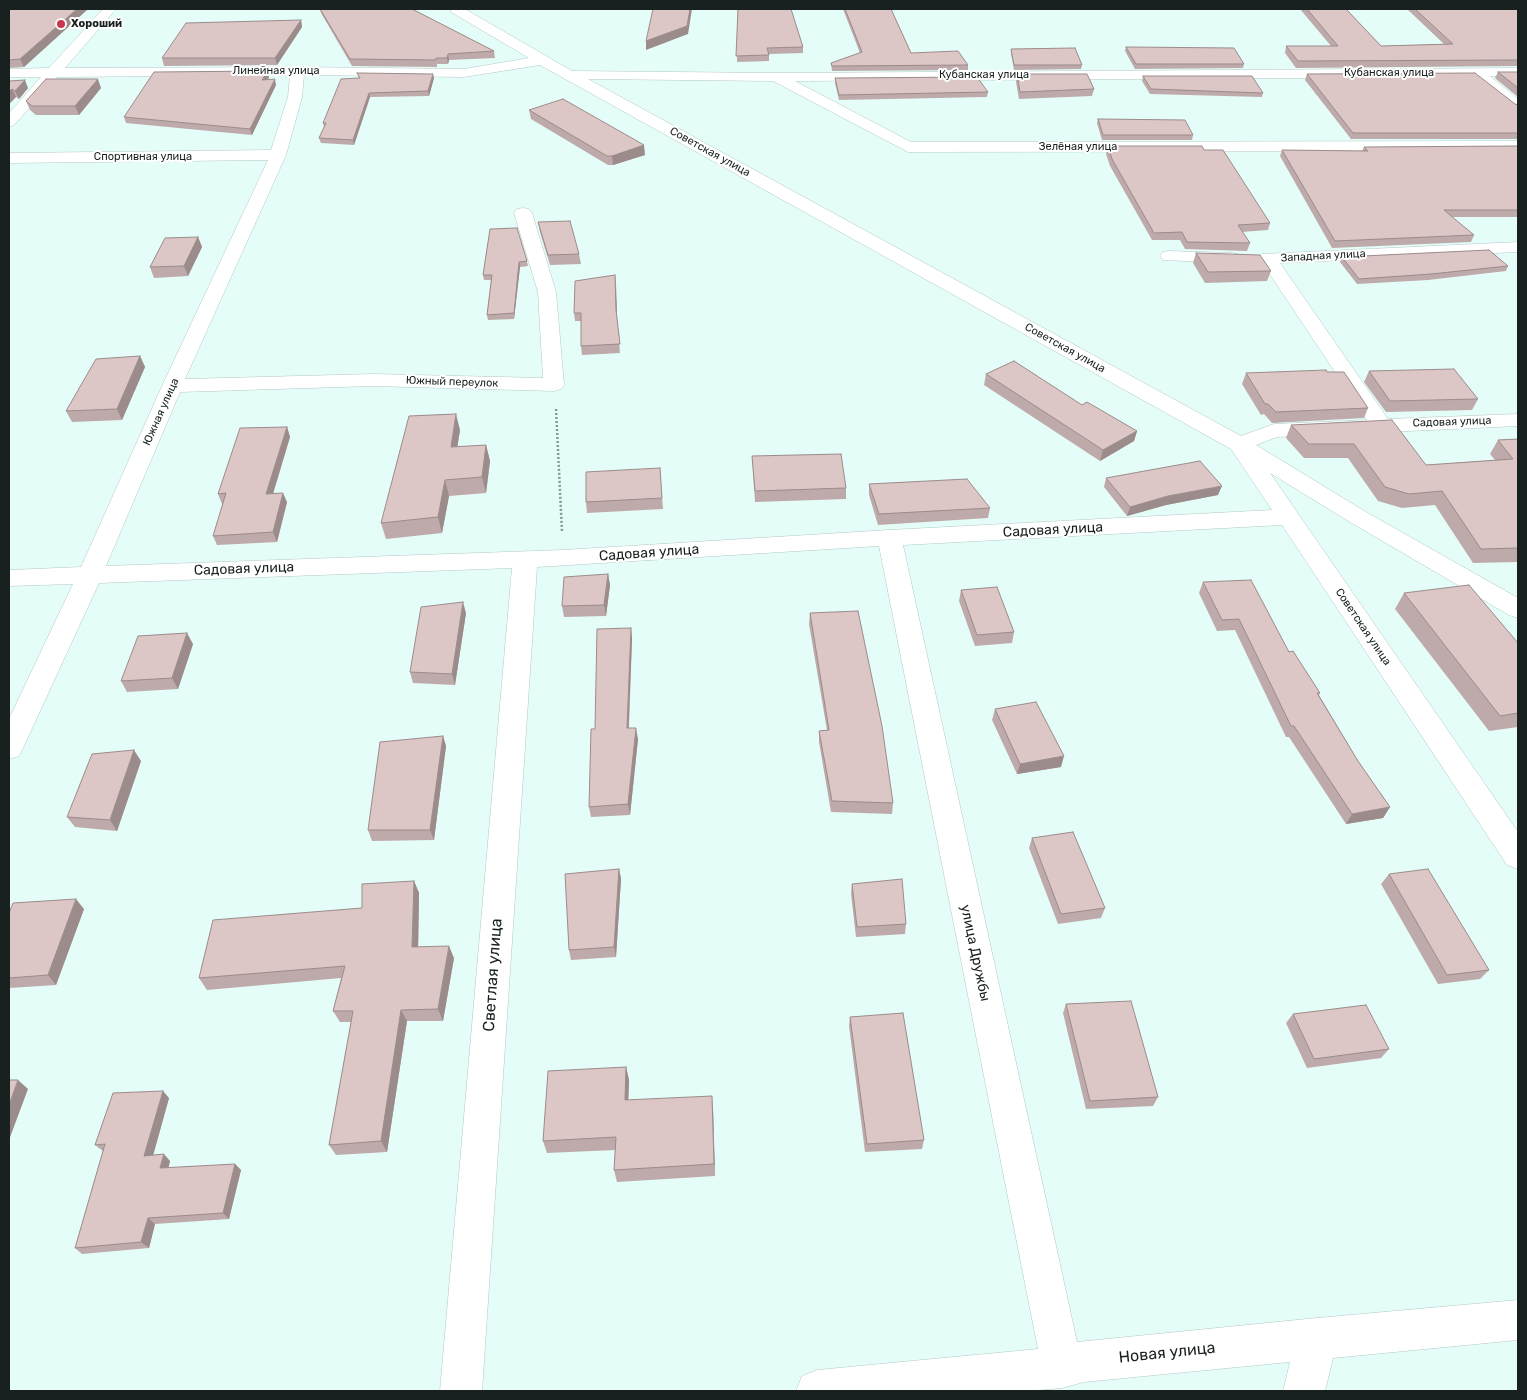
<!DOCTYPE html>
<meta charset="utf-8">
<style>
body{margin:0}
#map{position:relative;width:1527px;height:1400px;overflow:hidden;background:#e4fdf8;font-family:Rubik,sans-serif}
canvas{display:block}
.frame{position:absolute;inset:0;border:10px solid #18211f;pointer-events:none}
</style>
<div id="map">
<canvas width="1527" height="1400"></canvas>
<div class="frame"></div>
</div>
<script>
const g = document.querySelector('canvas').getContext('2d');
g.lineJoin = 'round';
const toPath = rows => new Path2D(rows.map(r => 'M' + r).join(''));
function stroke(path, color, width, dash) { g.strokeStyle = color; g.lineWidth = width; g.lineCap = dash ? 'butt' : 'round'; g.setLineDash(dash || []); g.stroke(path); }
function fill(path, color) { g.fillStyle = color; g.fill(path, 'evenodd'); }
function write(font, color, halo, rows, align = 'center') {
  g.font = font + ' Rubik,sans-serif'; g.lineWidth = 4; g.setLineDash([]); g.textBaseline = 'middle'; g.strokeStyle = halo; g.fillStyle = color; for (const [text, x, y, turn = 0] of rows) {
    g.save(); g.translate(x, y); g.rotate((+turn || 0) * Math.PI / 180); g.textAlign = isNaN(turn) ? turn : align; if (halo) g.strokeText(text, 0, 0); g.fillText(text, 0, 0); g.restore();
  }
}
const minor = toPath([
 [103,9,116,9,65,68,297,67,464,69,529,58,451,12,450,9,465,9,572,71,776,73,1518,68,1518,76,1490,76,1518,99,1518,110,1513,109,1473,77,795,81,911,142,1518,141,1518,151,908,152,773,81,588,79,1241,436,1274,424,1367,420,1259,258,1262,254,1518,242,1518,252,1280,263,1388,419,1518,414,1518,426,1277,437,1256,445,1366,512,1518,598,1518,618,1509,615,1350,522,1270,473,1518,832,1518,869,1507,865,1282,525,903,545,1077,1342,1317,1318,1518,1300,1518,1340,1333,1358,1325,1391,1283,1391,1290,1362,1084,1382,1062,1388,1027,1391,796,1391,802,1376,817,1370,1038,1349,879,546,537,567,482,1391,440,1391,512,568,99,583,23,748,19,756,9,759,9,719,73,584,9,586,9,570,81,567,162,386,268,160,9,163,9,153,271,150,288,97,290,75,57,77,14,125,9,127,9,113,41,77,9,77,9,69,49,68,103,9],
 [540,65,1231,449,1272,510,889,530,563,550,106,566,180,392,373,386,554,391,561,389,564,385,556,292,532,213,529,209,523,208,517,209,514,213,538,292,543,378,373,374,185,379,286,155,302,97,304,75,464,77,540,65],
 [1169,251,1232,253,1238,254,1241,258,1238,262,1232,263,1163,260,1160,256,1163,252,1169,251]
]);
stroke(minor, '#b1c9c4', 1);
stroke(toPath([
 [556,409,562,532]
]), '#869894', 2.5, [2, 2]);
fill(minor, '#fff');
fill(toPath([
 [9,9,88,9,24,67,9,68],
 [320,9,412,9,494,51,495,58,449,60,448,64,437,64,437,67,352,66,321,13],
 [738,9,803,47,803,53,769,54,769,61,737,62],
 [843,9,891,9,911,53,968,65,968,70,832,71,831,63,860,53],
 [1300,9,1346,9,1381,46,1444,44,1407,9,1518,9,1518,66,1296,68,1285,53,1286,46,1331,46],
 [301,20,302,27,277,65,164,66,162,58],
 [1126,47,1244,64,1243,68,1135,69,1125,51],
 [1011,49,1082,65,1081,69,1014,70,1011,53],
 [1498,72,1518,72,1518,97,1495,78],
 [357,73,434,78,429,96,370,97,354,145,321,143,319,138,324,127,323,123,359,78],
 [1017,74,1094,89,1092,96,1019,99,1016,82],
 [1307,74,1518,105,1518,139,1351,139,1305,80],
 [1143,76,1263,93,1262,97,1150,94,1142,81],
 [269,77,268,80,276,85,252,135,126,123,124,117],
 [835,78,988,92,987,97,839,100,835,83],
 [9,81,28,88,19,99,16,97,9,104],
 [101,88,79,115,36,115,30,110,26,101],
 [529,110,645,155,613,165,608,165,531,119],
 [1098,119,1193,135,1192,140,1102,140,1097,123],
 [1108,146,1270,223,1268,230,1242,232,1250,243,1247,251,1185,249,1180,240,1152,240,1110,166,1106,154],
 [1518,146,1518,217,1452,217,1474,235,1471,242,1332,248,1280,156,1282,150,1362,151,1364,147],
 [538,222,579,254,581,264,550,265,540,232],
 [490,229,527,261,528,266,520,267,514,319,488,320,487,315,491,280,484,280,483,275],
 [198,237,202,247,188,276,154,278,150,267],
 [1196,253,1271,271,1267,281,1205,283,1193,263],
 [1342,257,1508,266,1506,271,1428,280,1357,284,1340,262],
 [615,275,617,317,620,353,582,355,581,346,581,321,575,321,574,313],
 [140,356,145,367,122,420,72,422,66,411],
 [1369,371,1478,399,1472,410,1386,412,1364,382],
 [1327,372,1368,408,1364,418,1272,423,1264,414,1261,415,1242,384,1246,373],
 [986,374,1082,405,1137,431,1134,441,1100,461,984,385],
 [1291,425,1426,465,1495,460,1490,454,1498,440,1518,439,1518,562,1473,563,1435,505,1402,508,1378,501,1348,458,1304,458,1286,438],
 [287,427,290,437,273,493,287,502,277,542,217,545,213,536,223,504,222,504,218,494],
 [460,430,457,447,486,445,490,461,486,493,449,496,442,533,386,539,381,523],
 [752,456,846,488,846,499,755,502],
 [660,468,663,509,587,513,586,502],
 [1106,478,1218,495,1166,505,1127,516,1104,487],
 [869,484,990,508,988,518,878,525,869,495],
 [608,574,610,585,606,616,564,617,562,606],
 [1203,582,1289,652,1320,693,1319,695,1358,761,1390,807,1383,818,1346,824,1289,737,1286,737,1235,630,1217,631,1199,593],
 [961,590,1014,632,1012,643,975,646,959,601],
 [1404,593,1518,643,1518,727,1489,731,1395,609],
 [466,613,455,685,413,683,410,672],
 [810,613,893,803,892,814,831,812,819,742,819,731,827,730,809,624],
 [631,628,632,639,629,728,638,739,630,815,591,817,589,807,595,729],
 [193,644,178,689,127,692,121,681],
 [995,709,1061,767,1017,774,992,720],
 [443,736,446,746,434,840,372,841,368,830],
 [141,761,117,831,75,827,67,817],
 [1032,838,1105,908,1101,918,1058,924,1029,848],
 [619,869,621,879,616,957,571,960,569,950],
 [1389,874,1489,970,1480,979,1438,984,1381,884],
 [414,881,419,893,418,947,454,958,443,1021,407,1021,387,1152,336,1155,329,1145,351,1022,340,1022,333,1011,341,978,207,990,199,978,362,908],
 [852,884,906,924,905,934,856,937,851,894],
 [84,909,56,985,9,988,9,913],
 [1066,1004,1158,1097,1153,1106,1086,1109,1063,1013],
 [1293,1014,1389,1049,1381,1058,1307,1068,1286,1023],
 [850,1017,924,1140,922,1149,865,1152,849,1026],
 [626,1067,629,1080,628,1100,713,1109,715,1176,617,1182,614,1170,615,1150,547,1153,543,1141],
 [169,1098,153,1155,170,1161,168,1168,235,1164,241,1170,229,1219,155,1224,149,1248,82,1254,75,1248,103,1151,95,1145]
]), '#beaaaa');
fill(toPath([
 [77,9,88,9,24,67,20,59],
 [690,9,692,9,688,34,646,50,646,41],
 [301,20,302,27,277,65,275,58],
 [448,54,449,60,448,64,447,58],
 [268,71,269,77,264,86,262,80],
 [433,74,434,78,429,96,428,91],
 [98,79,101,88,79,115,75,106],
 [275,79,276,85,252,135,250,129],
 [25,80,28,88,19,99,15,91],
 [12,89,16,97,9,104,9,92],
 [369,93,370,97,354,145,353,140],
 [644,145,645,155,613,165,612,156],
 [198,237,202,247,188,276,184,266],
 [519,262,520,267,514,319,514,313],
 [615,275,616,283,617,318,616,310],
 [140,356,145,367,122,420,117,409],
 [456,414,460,430,455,463,451,447],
 [287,427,290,437,270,504,266,494],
 [1137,431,1134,441,1100,461,1103,450],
 [486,445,490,461,486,493,482,477],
 [445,480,449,496,442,533,438,517],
 [1222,486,1218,495,1166,505,1127,516,1130,507,1168,496],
 [283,493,287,502,277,542,273,532],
 [608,574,610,585,606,616,604,605],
 [463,602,466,613,455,685,452,674],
 [631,628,632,639,628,739,627,728],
 [187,633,193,644,178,689,172,678],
 [636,728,638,739,630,815,628,804],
 [443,736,446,746,434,840,430,830],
 [134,750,141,761,117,831,110,820],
 [1064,756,1061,767,1017,774,1020,764],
 [1390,807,1383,818,1346,824,1352,814],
 [619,869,621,879,616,957,614,947],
 [414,881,419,893,418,959,412,947],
 [76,899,84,909,56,985,48,975],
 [449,946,454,958,443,1021,438,1009],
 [401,1010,407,1021,387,1152,381,1141],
 [626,1067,629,1080,628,1113,625,1100],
 [18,1080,28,1089,9,1140,9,1105],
 [163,1091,169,1098,151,1163,144,1156],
 [712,1096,713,1109,715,1176,714,1164],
 [164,1154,170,1161,167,1175,160,1168],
 [235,1164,241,1170,229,1219,223,1213],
 [148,1218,155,1224,149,1248,141,1242]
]), '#9b8b8b');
const building = toPath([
 [9,9,77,9,20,59,9,60,9,9],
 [320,9,412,9,494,51,448,54,447,58,436,58,435,60,350,59,320,9],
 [653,9,690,9,687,26,646,41,653,9],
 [738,9,791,9,803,47,767,48,769,55,736,56,738,9],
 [845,9,891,9,911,53,958,51,968,65,832,66,831,63,862,52,845,9],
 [1307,9,1346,9,1381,46,1453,44,1415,9,1518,9,1518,60,1298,61,1286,46,1338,46,1307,9],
 [301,20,275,58,162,58,186,23,301,20],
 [1126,47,1234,48,1244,64,1136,64,1126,47],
 [1075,48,1082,65,1014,65,1011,49,1075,48],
 [268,71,262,80,275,79,250,129,124,117,154,72,268,71],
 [1498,72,1518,72,1518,88,1498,72],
 [357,73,433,74,428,91,369,93,353,140,319,138,326,123,323,123,341,79,360,78,357,73],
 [1475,73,1515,104,1518,105,1518,133,1353,133,1307,74,1475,73],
 [1017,74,1087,74,1094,89,1020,92,1017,74],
 [1143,76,1252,76,1263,93,1151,89,1143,76],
 [977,77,988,92,839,95,835,78,977,77],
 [46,79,98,79,75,106,32,106,26,101,46,79],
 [25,80,15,91,12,89,9,92,9,81,25,80],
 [563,99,644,145,612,156,607,156,529,110,563,99],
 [1098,119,1185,120,1193,135,1103,135,1098,119],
 [1108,146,1202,146,1204,150,1223,150,1270,223,1238,225,1250,243,1187,242,1182,232,1154,233,1112,159,1108,146],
 [1518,146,1518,210,1444,210,1474,235,1335,241,1282,150,1368,151,1364,147,1518,146],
 [570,221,579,254,548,255,538,222,570,221],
 [517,228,527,261,519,262,514,313,487,315,492,275,483,275,490,229,517,228],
 [198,237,184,266,150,267,165,238,198,237],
 [1489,250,1508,266,1431,274,1359,279,1342,257,1489,250],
 [1196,253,1260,255,1271,271,1208,272,1196,253],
 [615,275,616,310,620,344,581,346,581,313,574,313,575,281,615,275],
 [140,356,117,409,66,411,96,359,140,356],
 [1014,361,1082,405,1087,402,1137,431,1103,450,986,374,1014,361],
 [1454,369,1478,399,1390,401,1369,371,1454,369],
 [1326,370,1327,372,1344,372,1368,408,1276,412,1268,404,1265,404,1246,373,1326,370],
 [456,414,451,447,486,445,482,477,445,480,438,517,381,523,409,416,456,414],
 [1392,420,1426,465,1513,459,1498,440,1518,439,1518,548,1481,549,1442,491,1409,494,1385,487,1354,444,1309,444,1291,425,1392,420],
 [287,427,266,494,283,493,273,532,213,536,226,493,218,494,240,428,287,427],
 [841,454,846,488,755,491,752,456,841,454],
 [1200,461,1222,486,1168,496,1130,507,1106,478,1200,461],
 [660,468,662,498,586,502,586,472,660,468],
 [967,479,990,508,879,514,869,484,967,479],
 [608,574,604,605,562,606,564,577,608,574],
 [1251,580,1289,652,1293,651,1320,693,1317,693,1358,761,1390,807,1352,814,1294,726,1291,726,1239,619,1222,620,1203,582,1251,580],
 [1469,585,1518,643,1518,713,1500,716,1404,593,1469,585],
 [997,587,1014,632,977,635,961,590,997,587],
 [463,602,452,674,410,672,421,607,463,602],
 [858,611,882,726,893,803,832,801,819,731,829,730,810,613,858,611],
 [631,628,627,728,636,728,628,804,589,807,591,729,595,729,597,629,631,628],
 [187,633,172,678,121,681,138,636,187,633],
 [1036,702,1064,756,1020,764,995,709,1036,702],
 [443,736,430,830,368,830,380,742,443,736],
 [134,750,110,820,67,817,92,754,134,750],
 [1073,832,1105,908,1061,914,1032,838,1073,832],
 [619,869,614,947,569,950,565,874,619,869],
 [1428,869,1489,970,1447,975,1389,874,1428,869],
 [902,879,906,924,857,927,852,884,902,879],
 [414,881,412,947,449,946,438,1009,401,1010,381,1141,329,1145,353,1011,333,1011,345,966,199,978,213,920,362,908,362,884,414,881],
 [76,899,48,975,9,978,9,913,13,903,76,899],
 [1131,1001,1158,1097,1090,1101,1066,1004,1131,1001],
 [1366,1005,1389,1049,1314,1059,1293,1014,1366,1005],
 [903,1013,924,1140,867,1144,850,1017,903,1013],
 [626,1067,625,1100,712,1096,714,1164,614,1170,616,1137,543,1141,548,1071,626,1067],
 [9,1080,18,1080,9,1105,9,1080],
 [163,1091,144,1156,164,1154,160,1168,235,1164,223,1213,148,1218,141,1242,75,1248,105,1144,95,1145,113,1093,163,1091]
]);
fill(building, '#ddc6c6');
stroke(building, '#9b8b8b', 1);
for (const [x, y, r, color] of [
 [61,24,5,"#c8384c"]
]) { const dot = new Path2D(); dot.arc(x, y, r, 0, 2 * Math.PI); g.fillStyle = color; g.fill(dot); stroke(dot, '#fff', 2); }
write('bold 11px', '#18211f', '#fff', [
 ["Хороший",71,24]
], 'left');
write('11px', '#18211f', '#fff', [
 ["Линейная улица",276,71],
 ["Кубанская улица",1389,73],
 ["Кубанская улица",984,75],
 ["Зелёная улица",1078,147],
 ["Советская улица",710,152,29],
 ["Спортивная улица",143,157],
 ["Западная улица",1323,256,-3],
 ["Советская улица",1065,348,29],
 ["Южный переулок",452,382,2],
 ["Южная улица",161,412,-66],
 ["Садовая улица",1452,422,-2],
 ["Советская улица",1363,627,56]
]);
write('14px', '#18211f', '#fff', [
 ["Садовая улица",1053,530,-3],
 ["Садовая улица",649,553,-4],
 ["Садовая улица",244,569,-2],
 ["улица Дружбы",975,953,78]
]);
write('16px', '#18211f', '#fff', [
 ["Светлая улица",493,975,-86],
 ["Новая улица",1167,1353,-6]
]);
</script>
